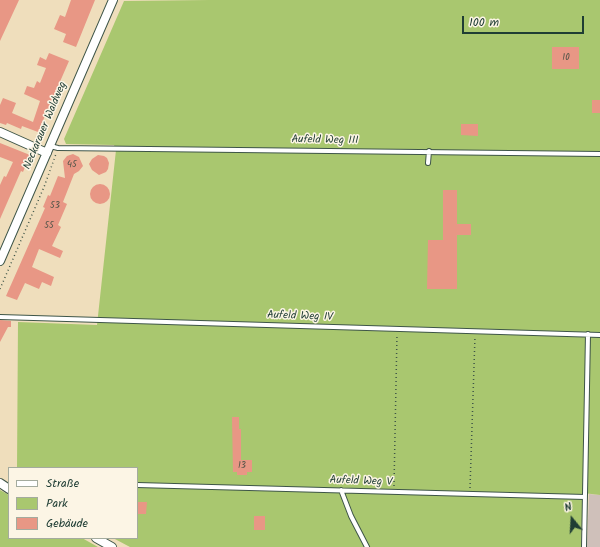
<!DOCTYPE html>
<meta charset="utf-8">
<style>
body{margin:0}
#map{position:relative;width:600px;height:547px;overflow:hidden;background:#efdebc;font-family:Kalam,sans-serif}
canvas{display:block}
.legend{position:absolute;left:8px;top:467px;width:130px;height:72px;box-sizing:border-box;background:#fcf5e5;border:1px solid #a4ab9e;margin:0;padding:5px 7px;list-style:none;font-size:12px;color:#1f3d34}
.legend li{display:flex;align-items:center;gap:8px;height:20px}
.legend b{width:20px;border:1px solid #a4ab9e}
.north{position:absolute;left:552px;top:499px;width:40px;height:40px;-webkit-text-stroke:3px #fcf5e5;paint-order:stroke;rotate:342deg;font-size:11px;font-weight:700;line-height:16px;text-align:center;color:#1f3d34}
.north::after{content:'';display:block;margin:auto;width:14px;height:18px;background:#1f3d34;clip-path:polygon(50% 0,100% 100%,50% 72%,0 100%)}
.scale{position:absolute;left:462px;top:16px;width:122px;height:18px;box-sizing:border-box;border:2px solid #1f3d34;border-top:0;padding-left:5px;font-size:12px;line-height:14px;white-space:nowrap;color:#1f3d34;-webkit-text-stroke:3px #fcf5e5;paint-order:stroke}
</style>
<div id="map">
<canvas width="600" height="547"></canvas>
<ul class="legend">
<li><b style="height:5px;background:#fff"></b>Straße</li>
<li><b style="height:11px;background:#a9c76f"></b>Park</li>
<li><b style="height:11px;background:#e89785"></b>Gebäude</li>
</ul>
<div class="north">N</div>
<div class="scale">100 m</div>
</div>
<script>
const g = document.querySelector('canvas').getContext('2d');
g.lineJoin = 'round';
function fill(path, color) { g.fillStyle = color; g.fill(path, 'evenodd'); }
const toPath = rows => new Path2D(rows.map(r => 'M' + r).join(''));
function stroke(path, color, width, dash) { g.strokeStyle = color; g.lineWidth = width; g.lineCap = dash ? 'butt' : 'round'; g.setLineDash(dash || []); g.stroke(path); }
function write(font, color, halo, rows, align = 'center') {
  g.font = font + ' Kalam,sans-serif'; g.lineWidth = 3; g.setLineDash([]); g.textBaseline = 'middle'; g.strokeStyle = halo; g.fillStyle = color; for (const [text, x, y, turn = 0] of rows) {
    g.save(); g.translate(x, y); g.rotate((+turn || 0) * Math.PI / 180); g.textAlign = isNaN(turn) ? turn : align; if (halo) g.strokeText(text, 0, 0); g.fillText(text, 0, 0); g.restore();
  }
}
fill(toPath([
 [589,494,600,495,600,547,587,547]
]), '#cfc0ba');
fill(toPath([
 [209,0,600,0,600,495,583,493,581,547,130,547,113,538,137,538,137,468,17,468,18,322,97,325,116,150,114,145,66,144,64,139,124,1],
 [0,490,9,495,9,538,82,538,98,547,0,547]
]), '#a9c76f');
fill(toPath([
 [0,0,19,0,0,41],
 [71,0,95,0,76,47,63,42,66,34,54,29,60,15,65,17],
 [552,47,579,47,579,69,552,69],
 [49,53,69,61,38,132,22,126,21,129,7,123,6,125,0,123,0,105,3,98,16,103,12,113,33,122,40,101,24,94,27,86,34,88,37,81,40,83,46,68,37,65,40,57,46,60],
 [592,100,600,100,600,113,592,113],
 [461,124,478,124,478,136,461,135],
 [0,143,30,155,23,172,21,171,0,219,0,185,4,176,6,177,13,162,0,157],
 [73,154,79,157,83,166,79,171,74,174,63,202,67,204,58,225,61,227,52,246,63,251,60,258,39,249,32,267,54,277,51,286,42,282,39,289,25,283,17,300,6,296,45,208,43,207,48,195,50,196,58,176,65,178,63,161,67,156],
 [98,155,104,156,107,158,109,163,108,169,106,172,99,175,92,170,89,164,92,159],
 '90 194a10 10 0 1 1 20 0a10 10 0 1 1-20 0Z',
 [443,190,457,190,457,224,471,224,471,235,457,235,457,289,427,289,428,240,443,240],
 [0,320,11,321,11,327,8,327,0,342],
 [232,417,239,417,239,429,241,429,241,460,252,460,252,472,247,472,247,475,237,475,237,472,233,472],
 [137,502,147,502,146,514,137,514],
 [254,516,265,516,265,530,254,530]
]), '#e89785');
const lane = toPath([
 [50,146,58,148,600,154],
 [428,163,429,151],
 [0,317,600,335],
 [137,485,585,497],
 [341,490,351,516,367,547],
 [584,547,588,334]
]);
const street = toPath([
 [0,132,47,153],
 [0,261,113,0],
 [0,483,9,489],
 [96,538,112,547]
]);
stroke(lane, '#3e5548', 6);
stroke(street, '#3e5548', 10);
stroke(toPath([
 [0,289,44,187,56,154],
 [394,486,397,334],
 [470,488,475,336]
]), '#3e5548', 1.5, [1, 3]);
stroke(lane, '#fff', 4);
stroke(street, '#fff', 8);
write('9px', '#515448', null, [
 ["10",566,58],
 ["45",72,165],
 ["53",55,206],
 ["55",49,226],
 ["13",242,466]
]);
write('11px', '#1f3d34', '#fcf5e5', [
 ["Neckarauer Waldweg",46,126,-67],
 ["Aufeld Weg III",325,141,1],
 ["Aufeld Weg IV",300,317,2],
 ["Aufeld Weg V",361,482,2]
]);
</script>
